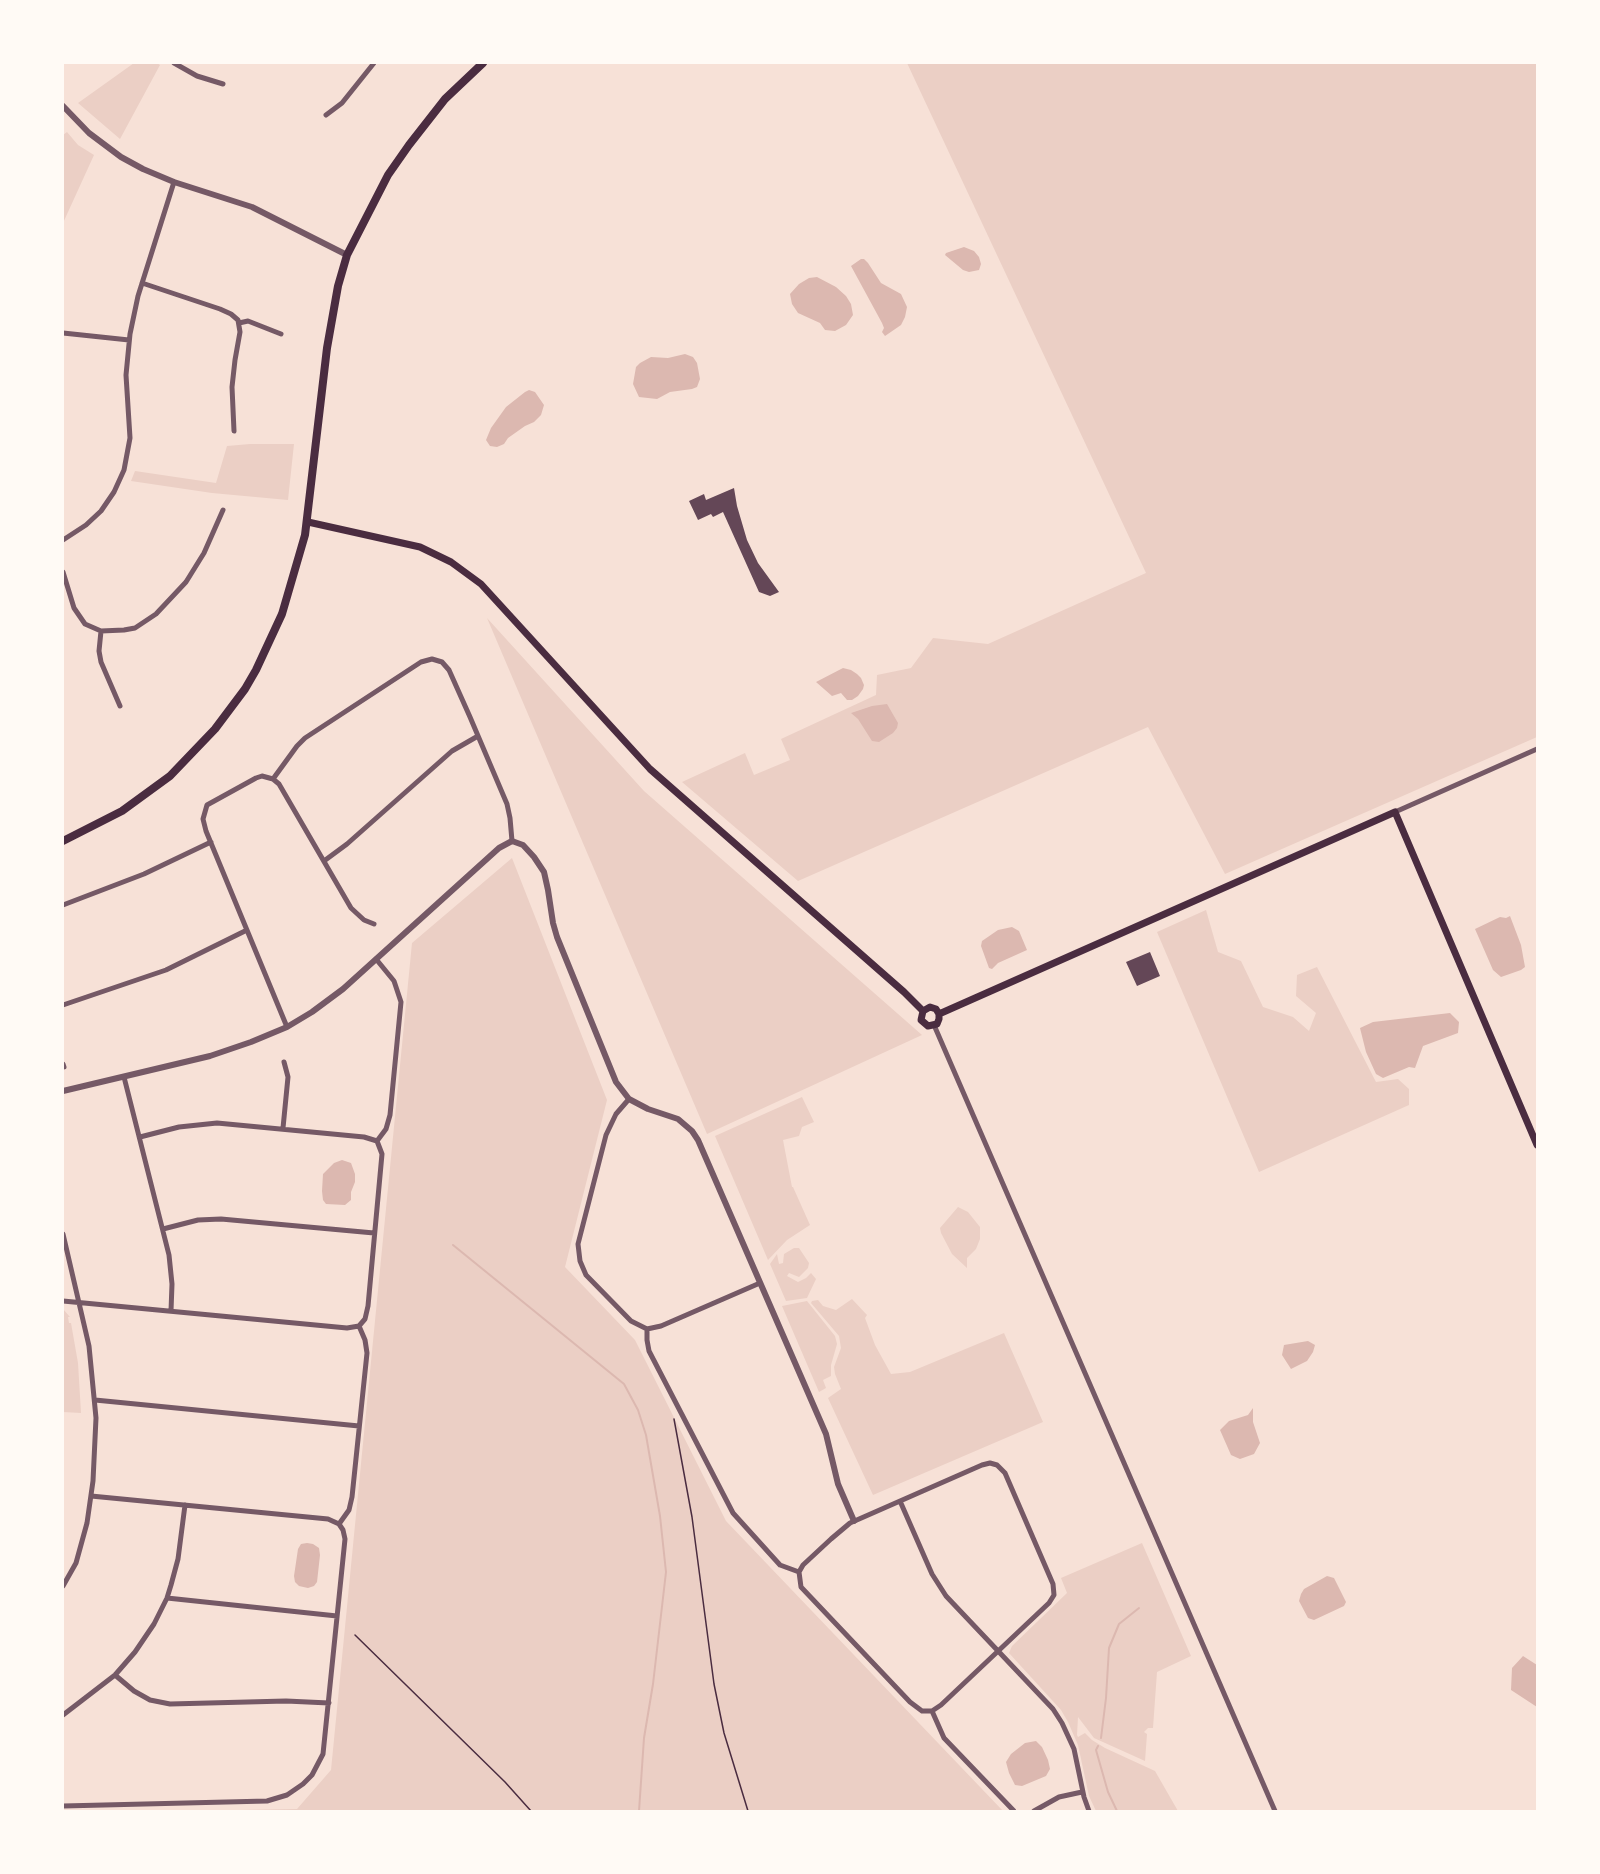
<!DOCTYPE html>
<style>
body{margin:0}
#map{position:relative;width:1600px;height:1874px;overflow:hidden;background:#f7e1d7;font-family:"Space Grotesk",sans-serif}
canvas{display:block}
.frame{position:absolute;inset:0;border:64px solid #fffaf5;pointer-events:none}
</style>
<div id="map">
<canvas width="1600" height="1874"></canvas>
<div class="frame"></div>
</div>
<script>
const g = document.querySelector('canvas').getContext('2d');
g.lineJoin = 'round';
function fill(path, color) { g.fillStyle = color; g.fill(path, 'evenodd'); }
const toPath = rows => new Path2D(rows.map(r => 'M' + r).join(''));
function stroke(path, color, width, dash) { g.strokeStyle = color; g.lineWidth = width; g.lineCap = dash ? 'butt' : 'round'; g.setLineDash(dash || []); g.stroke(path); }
fill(toPath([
 [134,63,157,63,160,65,120,139,78,103],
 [907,63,1537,63,1537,737,1225,874,1148,727,798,881,682,782,745,753,754,775,790,760,781,739,876,695,877,675,911,668,933,638,988,644,1146,573],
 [67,132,78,145,94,155,63,223,63,135],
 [250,444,294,444,288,500,212,493,131,481,135,471,216,483,227,446],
 [487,618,644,791,922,1035,707,1134],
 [512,858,607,1100,565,1267,635,1340,726,1521,1003,1811,186,1811,297,1809,331,1770,412,943],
 [1206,910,1218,952,1241,961,1263,1007,1293,1017,1309,1031,1316,1013,1296,996,1297,975,1317,967,1376,1082,1398,1079,1409,1089,1409,1105,1259,1172,1157,932],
 [802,1097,814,1122,802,1127,799,1136,783,1140,792,1187,793,1187,810,1225,787,1240,768,1260,715,1136],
 [958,1207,968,1212,980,1227,980,1239,976,1249,967,1258,967,1268,952,1254,941,1233,940,1228],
 [794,1248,799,1248,809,1263,808,1268,799,1277,789,1273,787,1276,798,1282,806,1278,811,1273,816,1279,807,1298,786,1301,770,1264,777,1254,779,1264,783,1263,784,1254],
 [852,1299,867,1315,865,1318,875,1345,891,1374,910,1372,1004,1333,1043,1422,873,1495,828,1398,841,1389,835,1374,834,1367,841,1348,839,1336,811,1303,812,1301,818,1300,823,1306,836,1310],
 [807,1301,835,1336,837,1344,831,1365,831,1376,823,1380,826,1388,819,1392,782,1306],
 [63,1309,70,1317,68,1317,69,1323,71,1323,78,1363,81,1413,63,1412],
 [1142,1543,1191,1656,1157,1672,1153,1728,1148,1728,1144,1732,1147,1734,1145,1761,1094,1738,1078,1717,1077,1735,1078,1737,1085,1733,1092,1740,1105,1748,1155,1771,1178,1811,1096,1811,1089,1796,1078,1745,1068,1722,1061,1710,1009,1653,1012,1646,1067,1593,1061,1578]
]), '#ebcfc5');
fill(toPath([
 [964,247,974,251,979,257,981,264,979,270,969,272,963,270,945,255,946,253],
 [861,259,864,259,868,263,881,283,901,294,907,307,905,317,901,325,885,336,882,332,884,328,882,323,851,266],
 [817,277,836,287,846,296,851,304,853,315,846,325,835,331,825,330,820,323,798,313,792,304,790,294,799,284,809,278],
 [685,354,693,357,697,363,700,379,697,387,692,389,670,392,657,399,639,397,633,384,636,367,640,363,651,357,668,358],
 [529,390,535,392,544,405,541,415,534,422,525,426,508,438,504,444,497,447,490,446,486,440,491,428,506,407,525,392],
 [843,668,851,670,857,674,861,678,864,685,863,689,858,696,852,700,847,700,841,693,832,696,816,682],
 [887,704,898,723,897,728,893,733,879,742,872,741,858,719,851,713,872,706],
 [1510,916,1521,945,1525,967,1521,970,1501,977,1493,970,1475,929,1500,917,1506,918],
 [1012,927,1019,931,1027,950,998,963,992,969,989,968,981,946,982,941,998,930],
 [1450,1013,1459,1022,1458,1033,1423,1046,1415,1068,1409,1067,1383,1078,1376,1074,1366,1052,1360,1028,1373,1022],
 [342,1160,351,1163,355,1174,355,1182,351,1192,351,1200,345,1205,326,1204,323,1200,322,1191,323,1174,334,1163],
 [1308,1341,1315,1345,1313,1352,1307,1361,1291,1369,1282,1355,1284,1345],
 [1253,1408,1253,1422,1260,1443,1254,1454,1240,1459,1231,1455,1220,1430,1229,1421,1248,1415],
 [307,1543,313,1544,319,1548,320,1555,317,1582,314,1586,308,1588,299,1586,295,1582,294,1576,298,1549,301,1544],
 [1327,1576,1334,1578,1346,1602,1344,1606,1314,1620,1308,1618,1299,1601,1301,1594,1304,1589],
 [1523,1656,1537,1665,1537,1707,1511,1690,1512,1668],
 [1036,1741,1042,1747,1048,1760,1050,1769,1046,1776,1022,1786,1015,1785,1009,1773,1006,1762,1011,1754,1025,1743]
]), '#dcb8b0');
stroke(toPath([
 [453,1245,624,1384,638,1410,646,1435,660,1516,666,1572,653,1684,644,1738,639,1811],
 [1101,1738,1106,1698,1109,1648,1119,1624,1139,1608],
 [1098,1746,1096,1750,1108,1792,1117,1811]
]), '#dcb8b0', 2);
fill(toPath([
 [734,488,737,506,747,540,758,563,779,592,770,596,759,592,723,512,713,517,711,514,698,520,689,501,704,494,706,500],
 [1150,952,1160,976,1137,986,1126,962]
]), '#644757');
stroke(toPath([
 [674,1419,692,1517,714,1684,724,1733,748,1811],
 [355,1635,505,1782,531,1811]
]), '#4a2c40', 1.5);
stroke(toPath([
 [174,63,197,76,223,84],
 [326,115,342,103,374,63],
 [142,283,220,309,231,314,238,320,240,332,235,360,232,387,234,431],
 [239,323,248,321,281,334],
 [63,333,129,340],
 [63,540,86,525,101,511,114,492,124,470,130,438,126,375,130,334,138,296,174,182],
 [63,572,74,608,85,624,101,631,124,630,135,628,156,614,186,582,204,553,223,510],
 [101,631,99,651,101,662,120,706],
 [273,779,279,784,351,908,364,920,374,924],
 [1395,812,1537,749],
 [324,861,347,844,452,751,478,736],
 [63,905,144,874,211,842],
 [63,1005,166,970,247,930],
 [934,1025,1275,1811],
 [287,1027,206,831,203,819,207,805,256,778,262,776,273,779,297,746,305,738,421,662,432,659,442,662,449,670,470,717,507,804,510,818,512,841],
 [63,1064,64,1067],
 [124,1077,169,1255,172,1284,171,1311],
 [629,1099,616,1114,606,1135,578,1244,580,1261,586,1275,631,1321,647,1329,661,1326,760,1283],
 [283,1128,288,1077,284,1062],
 [140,1137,179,1127,217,1123,364,1137,377,1141],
 [163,1229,198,1220,221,1219,374,1233],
 [63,1234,89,1346,96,1418,93,1481,87,1523,76,1563,63,1586],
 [63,1301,347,1328,359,1326],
 [647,1329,647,1340,649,1351,733,1513,780,1565,799,1572],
 [95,1400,359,1426],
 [990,1463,997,1465,1005,1473,1053,1584,1054,1595,1049,1603,941,1705,932,1711,922,1711,910,1702,801,1587,799,1572,803,1565,831,1539,850,1523,982,1465,990,1463],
 [91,1496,328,1519,339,1524],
 [900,1501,932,1574,946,1596,1053,1709,1062,1723,1074,1749,1084,1797,1089,1811],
 [167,1598,337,1616],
 [115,1675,134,1691,150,1700,170,1704,286,1701,329,1703],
 [932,1711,944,1738,1014,1811],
 [63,1715,115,1675,135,1652,154,1624,167,1598,171,1585,178,1559,185,1505],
 [63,1806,267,1801,287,1795,303,1784,312,1775,323,1754,345,1539,343,1530,339,1524,349,1510,352,1497,367,1353,365,1340,359,1326,365,1319,368,1306,382,1154,377,1141,386,1129,390,1115,401,1002,394,981,376,959],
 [1034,1811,1059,1797,1082,1792]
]), '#755966', 5);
stroke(toPath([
 [63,106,89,133,121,157,143,169,174,182,252,207,347,255],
 [63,1091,210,1056,251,1042,287,1027,312,1012,343,989,499,848,512,841,523,845,534,857,544,872,548,890,553,923,557,937,616,1082,629,1099,648,1109,678,1119,692,1131,698,1140,826,1434,838,1484,854,1521]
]), '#755966', 6);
stroke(toPath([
 [308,522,420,547,451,562,481,584,650,769,904,992,923,1011],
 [923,1011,921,1020,928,1026,937,1024,939,1019,939,1014],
 [923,1011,930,1007,936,1009,939,1014],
 [939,1014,1395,812,1537,1145]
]), '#4a2c40', 7);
stroke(toPath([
 [63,841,122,811,170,776,215,729,245,689,256,670,282,614,305,535,327,348,338,286,347,255,388,175,409,145,445,99,483,63]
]), '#4a2c40', 8);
</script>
